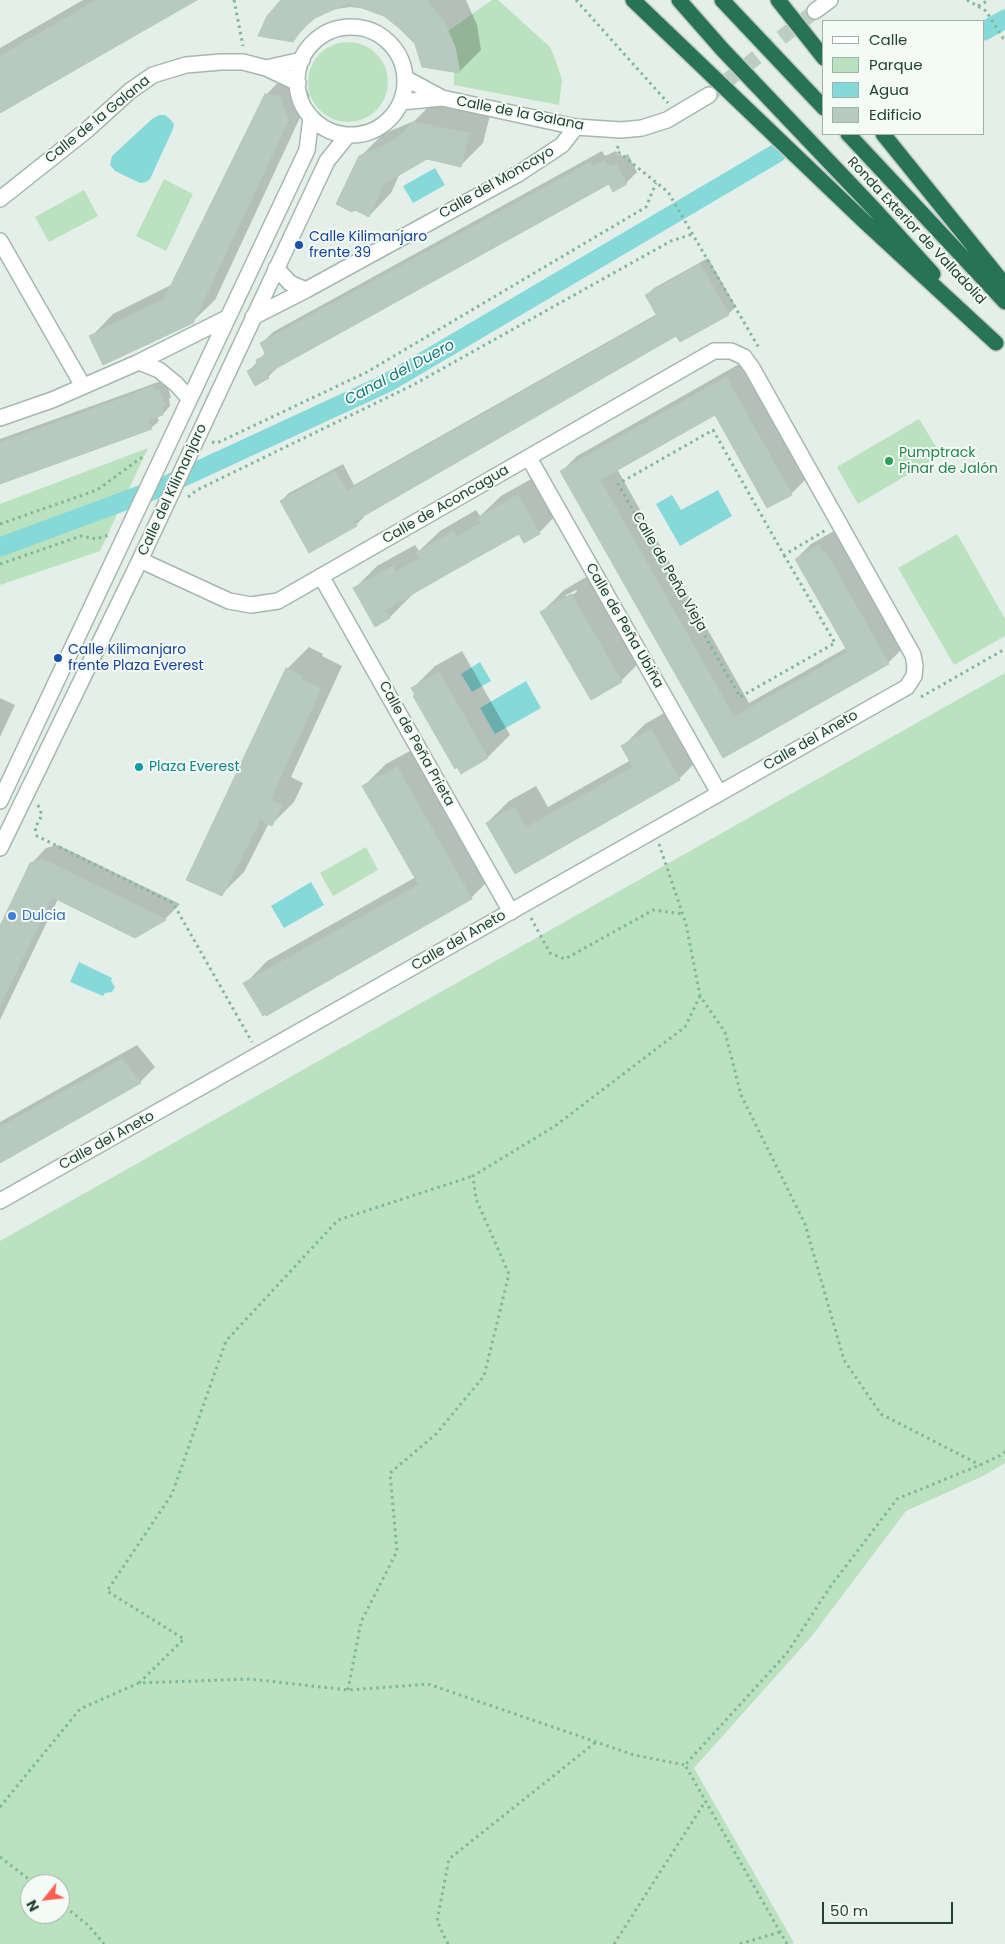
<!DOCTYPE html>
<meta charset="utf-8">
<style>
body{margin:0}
#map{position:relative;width:1005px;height:1944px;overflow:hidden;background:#e3efe8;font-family:Poppins,sans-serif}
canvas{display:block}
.legend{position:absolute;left:822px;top:20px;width:162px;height:115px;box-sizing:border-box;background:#f4faf6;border:1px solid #9fb1a8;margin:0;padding:6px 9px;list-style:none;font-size:15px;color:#204334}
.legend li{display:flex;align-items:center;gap:10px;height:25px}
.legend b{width:25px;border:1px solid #9fb1a8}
.north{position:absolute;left:20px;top:1874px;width:50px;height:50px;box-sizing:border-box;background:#f4faf6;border:1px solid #9fb1a8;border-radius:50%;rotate:241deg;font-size:14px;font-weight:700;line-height:20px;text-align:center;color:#204334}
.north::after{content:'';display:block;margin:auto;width:18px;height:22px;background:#ff6051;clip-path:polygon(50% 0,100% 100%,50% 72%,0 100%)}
.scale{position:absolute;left:822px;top:1902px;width:131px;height:22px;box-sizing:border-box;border:2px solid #204334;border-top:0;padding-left:6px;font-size:15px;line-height:18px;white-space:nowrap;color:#204334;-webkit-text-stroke:4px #f4faf6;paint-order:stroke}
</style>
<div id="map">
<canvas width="1005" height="1944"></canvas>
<ul class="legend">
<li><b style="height:6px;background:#fff"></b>Calle</li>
<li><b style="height:14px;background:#bae2be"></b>Parque</li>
<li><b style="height:14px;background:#85dad9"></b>Agua</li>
<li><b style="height:14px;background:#b8cac0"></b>Edificio</li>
</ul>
<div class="north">N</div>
<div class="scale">50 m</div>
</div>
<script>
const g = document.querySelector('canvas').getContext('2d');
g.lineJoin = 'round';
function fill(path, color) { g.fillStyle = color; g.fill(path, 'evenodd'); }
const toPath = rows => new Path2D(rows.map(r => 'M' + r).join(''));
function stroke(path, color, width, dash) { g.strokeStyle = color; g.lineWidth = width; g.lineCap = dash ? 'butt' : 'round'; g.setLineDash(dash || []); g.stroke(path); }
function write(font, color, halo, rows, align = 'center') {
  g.font = font + ' Poppins,sans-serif'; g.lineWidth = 4; g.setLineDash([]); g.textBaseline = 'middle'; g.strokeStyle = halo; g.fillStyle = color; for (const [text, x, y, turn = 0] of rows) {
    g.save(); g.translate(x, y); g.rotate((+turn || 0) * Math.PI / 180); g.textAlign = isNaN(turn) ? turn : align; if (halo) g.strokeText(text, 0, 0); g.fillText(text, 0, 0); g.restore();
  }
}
fill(toPath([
 [492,0,498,0,550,47,557,64,562,80,559,105,454,85,454,72,460,73,455,47,448,31],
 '308 82a40 40 0 1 1 80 0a40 40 0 1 1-80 0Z',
 [164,179,193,194,166,251,136,236],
 [84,190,98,216,49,242,35,217],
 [919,419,941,455,858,504,837,467],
 [148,448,100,551,0,585,0,504],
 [957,534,1005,619,1005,636,954,665,898,568],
 [1005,673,1005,1463,983,1476,906,1511,811,1637,694,1768,794,1943,791,1944,0,1944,0,1241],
 [30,1884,60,1884,60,1914,30,1914],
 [366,847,378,870,333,896,320,873]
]), '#bae2be');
fill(toPath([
 [159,115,165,115,170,119,174,124,173,129,150,179,146,182,140,183,115,171,110,165,112,156,152,119],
 [435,168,445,185,413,203,403,186],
 [718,490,732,516,680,546,656,504,672,495,681,510],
 [480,662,491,681,472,692,461,674],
 [526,681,541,708,495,734,480,708],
 [311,882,324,905,284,928,271,906],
 [79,962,112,978,111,981,115,987,112,992,105,993,103,996,70,982]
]), '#85dad9');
fill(toPath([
 [83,0,194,0,0,112,0,48],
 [283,0,466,0,477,25,481,50,459,72,416,44,400,27,384,15,368,9,350,7,330,10,317,15,292,41],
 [288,72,302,74,305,85,310,96,215,300,192,322,91,337,113,314,173,284,266,95],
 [436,100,491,111,483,143,461,165,426,158,400,173,391,193,369,216,360,157,383,134,414,121],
 [602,151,605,156,616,151,618,155,621,154,622,157,628,154,637,172,626,183,610,183,279,366,268,377,248,372,266,352,261,344,273,332],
 [708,258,736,307,728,314,677,335,363,515,364,517,356,525,281,501,289,493,343,464,354,485,657,314,646,296,654,288],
 [741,363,806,479,791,494,768,507,715,413,617,469,749,703,846,648,796,559,811,544,834,531,838,539,840,537,903,648,888,663,723,756,562,471,577,456],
 [161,381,162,385,166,383,171,397,169,399,170,406,163,414,157,416,159,421,151,428,0,483,0,439],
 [540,474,561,510,539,533,519,532,411,594,412,595,390,617,376,625,355,588,377,566,415,545,419,551,440,531,476,510,480,516,501,496],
 [593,573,643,659,621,681,542,612,564,590],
 [576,590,577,592,566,598,566,595],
 [309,647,323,654,322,656,342,666,291,777,303,783,294,802,272,824,269,823,244,872,222,894,287,669],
 [462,651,510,735,488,757,417,694,413,688,435,666],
 [0,698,15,705,0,737],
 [673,708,701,757,679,779,515,872,487,823,509,801,536,786,548,807,631,760,623,746,645,724],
 [419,746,493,876,471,898,266,1013,245,984,267,961,416,877,364,786,386,764],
 [58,845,180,904,165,919,135,936,58,899,0,1020,0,929,31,864,46,848],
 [137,1045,155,1067,140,1082,0,1162,0,1122]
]), '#0003');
stroke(toPath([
 [984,31,1005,19],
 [0,547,162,487,387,383,777,153]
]), '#85dad9', 19);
const building = toPath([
 [97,0,197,0,0,113,0,56,97,0],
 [281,0,427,0,445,23,455,47,460,73,422,67,415,44,399,28,384,16,348,3,315,18,303,28,293,42,258,36,267,16,281,0],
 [265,94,280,96,283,108,289,119,193,323,103,365,89,336,164,299,265,94],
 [413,122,469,133,461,167,427,159,384,184,369,217,355,210,352,212,336,204,359,156,390,143,403,133,413,122],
 [604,161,607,165,609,164,611,167,616,164,627,184,613,192,609,184,266,374,269,378,255,386,247,371,258,365,256,360,266,355,260,343,591,162,593,167,604,161],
 [700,264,729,315,680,342,676,336,355,521,357,526,309,553,280,501,335,471,347,491,657,316,645,295,700,264],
 [726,377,792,495,767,508,715,415,600,480,734,717,848,652,795,559,819,545,823,553,825,551,889,664,723,758,560,471,726,377],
 [153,387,155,391,159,390,165,405,162,407,163,415,148,420,152,429,0,484,0,443,153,387],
 [518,495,540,534,524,543,519,534,451,572,385,610,390,618,375,627,353,588,393,566,396,572,420,558,416,553,454,531,457,537,481,523,478,518,518,495],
 [571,594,622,682,591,700,540,612,571,594],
 [286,668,302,676,301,679,321,688,270,800,282,806,272,826,260,820,222,896,186,880,286,668],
 [439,672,488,758,461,774,457,767,455,769,413,696,415,695,411,688,439,672],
 [651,729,680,780,515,874,486,823,514,807,526,828,610,780,633,767,621,746,651,729],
 [397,767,472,899,266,1016,265,1014,263,1016,243,983,419,885,362,786,397,767],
 [43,859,166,920,135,938,52,897,0,1006,0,926,30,863,43,859],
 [122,1059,141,1083,0,1163,0,1127,122,1059]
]);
fill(building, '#b8cac0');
stroke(building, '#b5c9bd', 1);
stroke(toPath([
 [709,95,815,11]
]), '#bccdc4', 15, [15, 8]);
const minor = toPath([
 [815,11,830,0],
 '297 81a54 54 0 1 1 108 0a54 54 0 1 1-108 0Z',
 [266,68,302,60],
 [405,78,442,98,576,127,621,130,642,128,667,120,709,95],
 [401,102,442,98],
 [0,199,87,130,130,91,153,75,186,65,221,62,243,62,266,68,298,83],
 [0,241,83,386],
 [276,268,290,283,306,290],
 [253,317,306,290,518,174,562,145,576,127],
 [139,362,159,370,176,384,189,398],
 [0,418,52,400,139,362,227,318],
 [529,458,719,793],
 [321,576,511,912],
 [0,801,307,150,311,117],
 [0,848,140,560,327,161,348,135],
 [0,1201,907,687,914,676,915,666,913,655,752,368,744,357,731,351,714,351,278,601,251,605,229,601,140,560]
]);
const motorway = toPath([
 [633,0,865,222,996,343],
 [679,0,722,49,875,210,933,274],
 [722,0,824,108],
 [778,0,824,58],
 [848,134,1005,302],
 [883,134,1005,285]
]);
stroke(minor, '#a5b8ae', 18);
stroke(motorway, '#c1cac6', 18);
stroke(toPath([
 [234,0,243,46],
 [576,0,668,103],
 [967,0,986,11,1003,38,1005,38],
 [978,6,989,0],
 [618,146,617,151,668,192,759,348],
 [212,442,217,443,367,372,646,207,656,183],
 [188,497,197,490,413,385,671,241,693,234],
 [0,524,97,490,145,455],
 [784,555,835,643,740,697,618,484,713,430,784,555,826,530],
 [0,564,81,536,96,539,109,535],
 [921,697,1005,649],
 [38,805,42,815,35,828,37,836,173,903,252,1042],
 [659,844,686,924,700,996,725,1032,741,1095,805,1224,844,1360,881,1414,980,1465],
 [531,918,550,953,565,959,653,910,683,914],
 [139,1683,184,1639,107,1591,172,1494,226,1341,338,1220,473,1176],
 [348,1690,361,1622,397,1551,390,1473,436,1434,484,1376,509,1274,476,1199,473,1176,555,1126,685,1027,700,996],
 [0,1807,80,1709,139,1683,250,1679,348,1690,428,1684,634,1755,685,1765],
 [0,1857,35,1884],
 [60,1903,88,1925,104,1944],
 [448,1944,437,1921,449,1859,596,1742],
 [614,1944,705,1802],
 [740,1944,780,1932],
 [787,1944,685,1765,787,1653,830,1587,897,1499,980,1465,999,1456,1005,1452]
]), '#80b69c', 3, [2.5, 4]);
stroke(minor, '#fff', 15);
stroke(motorway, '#287357', 15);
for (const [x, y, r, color] of [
 [299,245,5,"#1a4fb4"],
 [889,461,5,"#2e9e5b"],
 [58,658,5,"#1a4fb4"],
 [139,767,5,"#0f9aa8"],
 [12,916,5,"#3f7fe0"]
]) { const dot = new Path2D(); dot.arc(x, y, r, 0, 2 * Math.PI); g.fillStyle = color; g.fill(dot); stroke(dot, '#f4faf6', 2); }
write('14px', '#204334', '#f4faf6', [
 ["Calle de la Galana",520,114,11],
 ["Calle de la Galana",98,120,-39],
 ["Calle del Moncayo",497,183,-30],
 ["Ronda Exterior de Valladolid",916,231,47],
 ["Calle del Kilimanjaro",173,490,-65],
 ["Calle de Aconcagua",446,505,-30],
 ["Calle de Peña Vieja",669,572,60],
 ["Calle de Peña Ubiña",624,626,60],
 ["Calle del Aneto",811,741,-30],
 ["Calle de Peña Prieta",416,744,61],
 ["Calle del Aneto",459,941,-30],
 ["Calle del Aneto",107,1141,-29]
]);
write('14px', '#164399', '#f4faf6', [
 ["Calle Kilimanjaro",309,237],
 ["frente 39",309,253],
 ["Calle Kilimanjaro",68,650],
 ["frente Plaza Everest",68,666]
], 'left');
write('14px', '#27864d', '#f4faf6', [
 ["Pumptrack",899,453],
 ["Pinar de Jalón",899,469]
], 'left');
write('14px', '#0d838f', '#f4faf6', [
 ["Plaza Everest",149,767]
], 'left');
write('14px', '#366cbe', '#f4faf6', [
 ["Dulcia",22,916]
], 'left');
write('italic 15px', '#127a7b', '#f4faf6', [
 ["Canal del Duero",400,373,-28]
]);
</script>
